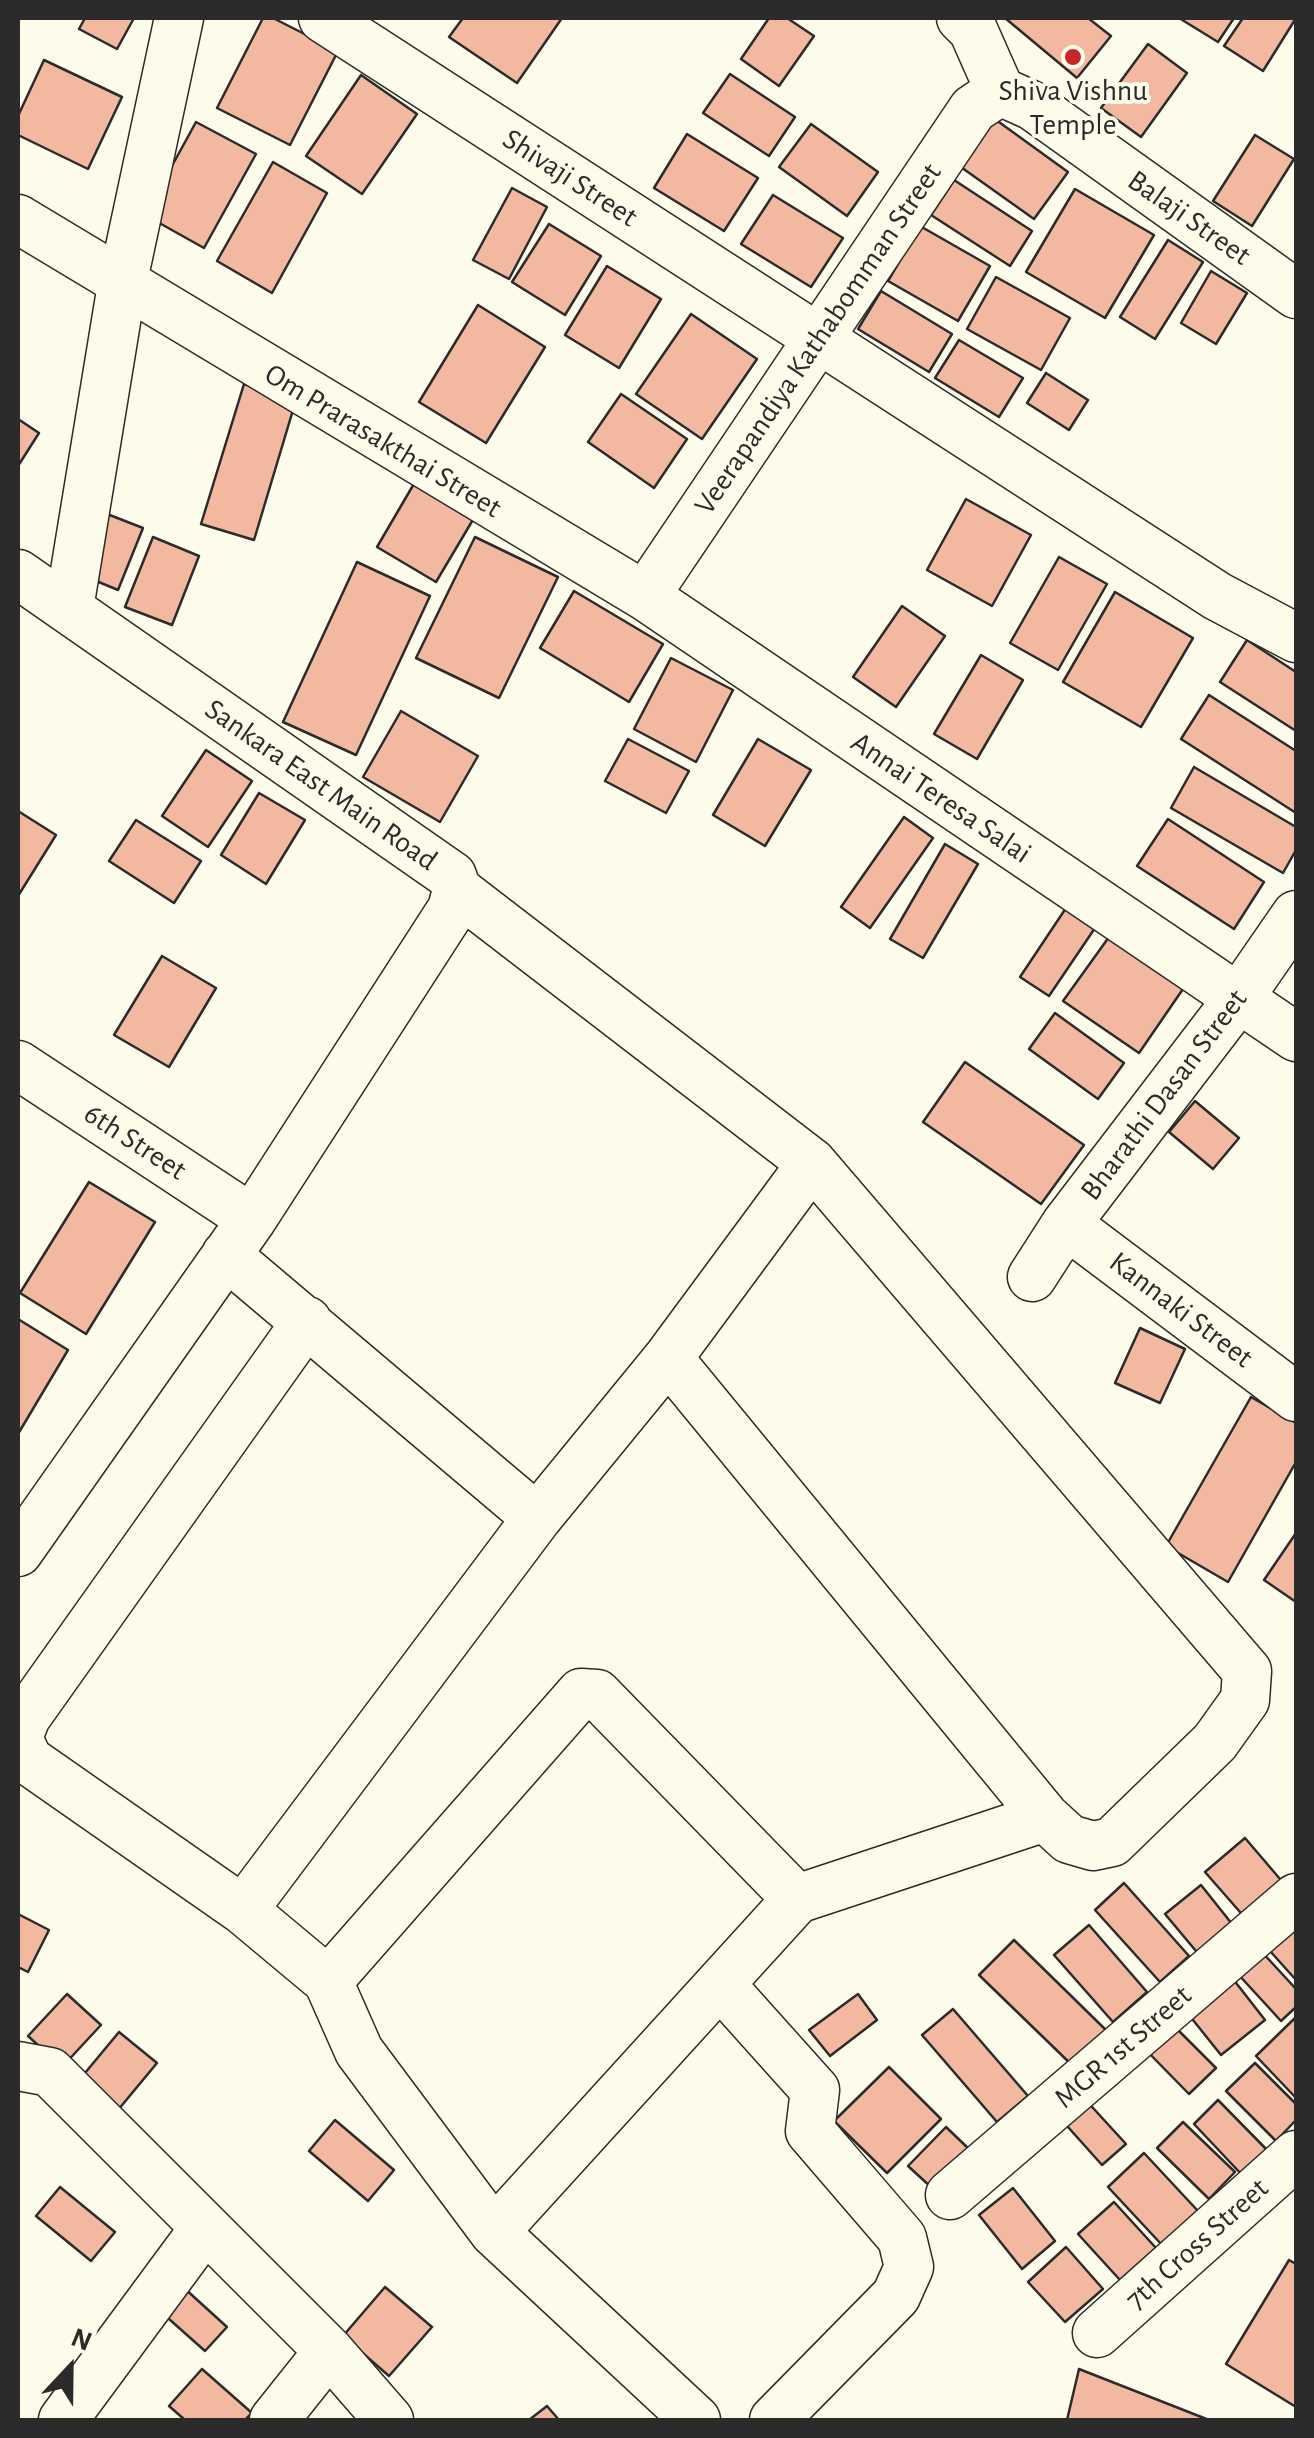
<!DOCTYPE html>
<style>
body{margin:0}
#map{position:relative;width:1314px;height:2438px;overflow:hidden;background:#fdfbea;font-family:"Alegreya Sans",sans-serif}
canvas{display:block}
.frame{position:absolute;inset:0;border:20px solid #2b2b2b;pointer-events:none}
.north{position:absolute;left:20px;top:2318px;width:100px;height:100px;-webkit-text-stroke:8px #fdfbea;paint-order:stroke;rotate:22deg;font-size:28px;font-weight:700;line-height:40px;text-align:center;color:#2b2b2b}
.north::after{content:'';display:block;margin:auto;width:35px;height:45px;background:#2b2b2b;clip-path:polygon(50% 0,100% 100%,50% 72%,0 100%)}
</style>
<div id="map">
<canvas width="1314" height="2438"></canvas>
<div class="frame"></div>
<div class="north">N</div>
</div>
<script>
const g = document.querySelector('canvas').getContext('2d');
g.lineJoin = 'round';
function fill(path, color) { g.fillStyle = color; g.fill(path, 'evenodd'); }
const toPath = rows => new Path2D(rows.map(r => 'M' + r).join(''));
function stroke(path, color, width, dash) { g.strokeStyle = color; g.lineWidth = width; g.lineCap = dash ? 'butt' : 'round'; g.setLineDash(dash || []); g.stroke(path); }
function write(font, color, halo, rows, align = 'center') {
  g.font = font + ' "Alegreya Sans",sans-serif'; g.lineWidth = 8; g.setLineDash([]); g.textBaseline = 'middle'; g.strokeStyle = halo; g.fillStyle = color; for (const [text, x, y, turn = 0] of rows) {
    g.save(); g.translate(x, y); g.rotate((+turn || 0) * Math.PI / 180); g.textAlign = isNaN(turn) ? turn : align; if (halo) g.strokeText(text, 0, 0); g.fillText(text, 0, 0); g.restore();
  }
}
const building = toPath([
 [85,18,134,18,117,49,79,29,85,18],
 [263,18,273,18,338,51,290,145,217,108,263,18],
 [463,18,562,18,517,83,449,37,463,18],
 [769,18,787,18,814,36,779,86,741,59,769,18],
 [1005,18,1088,18,1111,36,1077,78,1005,18],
 [1179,18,1234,18,1218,42,1179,18],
 [1243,18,1296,18,1263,71,1224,46,1243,18],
 [1148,44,1187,73,1141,137,1101,108,1148,44],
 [44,60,122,97,88,169,18,135,18,116,44,60],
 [730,74,795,117,769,156,703,113,730,74],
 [361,75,417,114,362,194,306,156,361,75],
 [992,117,1068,172,1034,219,958,165,992,117],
 [196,122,256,154,204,248,145,215,196,122],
 [811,124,878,172,847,216,779,167,811,124],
 [687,134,758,178,724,231,654,188,687,134],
 [1255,135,1294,159,1252,226,1213,201,1255,135],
 [273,162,327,193,272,293,217,261,273,162],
 [954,180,1032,231,1010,266,931,215,954,180],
 [512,188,547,207,509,279,473,260,512,188],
 [1075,189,1154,235,1105,318,1026,272,1075,189],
 [773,195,843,238,811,287,741,244,773,195],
 [549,224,601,256,565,315,512,282,549,224],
 [920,226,990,266,958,321,888,281,920,226],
 [1168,240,1203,262,1155,339,1120,317,1168,240],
 [607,266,661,299,619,368,565,335,607,266],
 [1211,271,1247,293,1216,344,1181,323,1211,271],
 [996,277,1070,318,1041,370,967,329,996,277],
 [881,291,952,334,929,372,858,329,881,291],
 [478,305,545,347,486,443,419,402,478,305],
 [691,314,757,359,702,439,636,394,691,314],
 [959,340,1023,378,999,417,935,378,959,340],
 [1046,373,1088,400,1069,430,1027,403,1046,373],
 [244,384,296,400,254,540,201,524,244,384],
 [621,394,687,439,654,488,588,442,621,394],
 [18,419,39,433,18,466,18,419],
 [415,482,474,518,436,582,377,547,415,482],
 [966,499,1031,535,992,606,927,570,966,499],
 [102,512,143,528,118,590,77,573,102,512],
 [153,537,199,556,172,625,125,607,153,537],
 [475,537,558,577,499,698,416,658,475,537],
 [1059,557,1107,584,1058,670,1010,643,1059,557],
 [357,562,430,596,356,755,283,722,357,562],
 [574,591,663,644,629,702,540,648,574,591],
 [1115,592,1193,638,1141,727,1063,682,1115,592],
 [902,606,945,636,896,707,853,677,902,606],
 [1247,640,1296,672,1296,731,1220,682,1247,640],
 [981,655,1023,680,977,759,934,734,981,655],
 [671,658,733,690,696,762,634,729,671,658],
 [1209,695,1296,751,1296,813,1181,739,1209,695],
 [401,711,478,756,440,822,363,777,401,711],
 [628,739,689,771,666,813,605,781,628,739],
 [758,739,811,770,765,846,713,815,758,739],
 [206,750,252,781,208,847,162,816,206,750],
 [1194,767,1296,827,1296,850,1283,873,1171,808,1194,767],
 [259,793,305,820,266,884,221,855,259,793],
 [18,811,56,835,18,896,18,811],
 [904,817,933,838,870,928,841,907,904,817],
 [1168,819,1264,882,1234,929,1137,866,1168,819],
 [136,820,201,861,174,903,109,861,136,820],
 [945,844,978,864,923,958,890,939,945,844],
 [1066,908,1095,928,1049,996,1020,977,1066,908],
 [1109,937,1183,989,1139,1053,1063,1001,1109,937],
 [162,956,216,988,169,1067,114,1035,162,956],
 [1055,1013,1124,1063,1098,1099,1029,1049,1055,1013],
 [965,1062,1084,1145,1041,1204,923,1122,965,1062],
 [1195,1101,1239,1138,1213,1169,1169,1132,1195,1101],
 [89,1182,155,1222,86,1334,20,1293,89,1182],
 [18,1319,68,1350,18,1434,18,1319],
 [1140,1328,1185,1349,1160,1403,1115,1383,1140,1328],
 [1251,1397,1296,1423,1296,1462,1228,1582,1166,1546,1251,1397],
 [1296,1533,1296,1602,1264,1580,1296,1533],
 [1245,1838,1286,1886,1247,1920,1205,1872,1245,1838],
 [1124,1883,1189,1956,1160,1982,1095,1910,1124,1883],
 [1201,1885,1236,1929,1201,1957,1165,1914,1201,1885],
 [18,1914,49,1930,28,1972,18,1967,18,1914],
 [1089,1925,1147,1992,1113,2022,1054,1955,1089,1925],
 [1296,1929,1296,1980,1270,1951,1296,1929],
 [1014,1940,1109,2033,1075,2068,979,1975,1014,1940],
 [1261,1951,1296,1989,1296,2007,1281,2021,1237,1973,1261,1951],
 [1226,1970,1265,2020,1221,2055,1181,2005,1226,1970],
 [67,1994,101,2025,62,2067,28,2036,67,1994],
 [858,1994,877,2020,830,2056,809,2030,858,1994],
 [953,2009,1028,2096,997,2122,922,2035,953,2009],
 [1296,2017,1296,2098,1256,2056,1296,2017],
 [1167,2019,1216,2068,1189,2094,1141,2045,1167,2019],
 [119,2032,157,2063,118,2110,80,2079,119,2032],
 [1255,2063,1296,2104,1296,2120,1276,2141,1226,2091,1255,2063],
 [889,2067,941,2119,887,2173,834,2121,889,2067],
 [1083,2097,1126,2144,1102,2165,1059,2117,1083,2097],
 [1218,2100,1269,2152,1244,2177,1194,2124,1218,2100],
 [335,2120,394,2170,368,2201,309,2151,335,2120],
 [1183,2122,1235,2172,1209,2199,1157,2148,1183,2122],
 [946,2127,969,2149,932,2188,908,2166,946,2127],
 [1144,2153,1198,2211,1162,2245,1108,2187,1144,2153],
 [60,2187,115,2232,91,2261,36,2216,60,2187],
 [1013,2188,1055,2241,1022,2269,979,2215,1013,2188],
 [1114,2202,1156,2248,1120,2280,1078,2234,1114,2202],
 [1066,2247,1103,2289,1065,2322,1028,2282,1066,2247],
 [1289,2260,1296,2264,1296,2407,1226,2364,1289,2260],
 [183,2287,227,2327,205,2351,160,2311,183,2287],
 [385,2287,432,2327,389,2376,343,2336,385,2287],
 [202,2369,252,2413,245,2420,185,2420,169,2406,202,2369],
 [1079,2369,1209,2420,1067,2420,1079,2369],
 [547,2406,559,2420,529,2420,547,2406]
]);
fill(building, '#f2b8a0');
stroke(building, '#2b2b2b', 2.5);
const minor = toPath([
 [323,18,1217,596,1296,638],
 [961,18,973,30,1000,91,1033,106,1296,294],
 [18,219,645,596,1296,1037],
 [18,574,452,876,457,890,452,909,252,1219,18,1552],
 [645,596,973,109,1000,91],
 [69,608,122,285,179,18],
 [457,890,812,1163,1247,1671,1245,1700,1215,1742,1112,1842,1093,1846,1069,1839,1045,1817,668,1358],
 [18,1065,252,1219],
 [1066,1224,1296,1397],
 [226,1255,537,1518],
 [1032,1277,1066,1224,1238,999,1296,915],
 [18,1737,26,1717,307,1321],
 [18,1738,28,1760,243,1910,328,1981,359,2051,494,2232,696,2420],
 [243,1910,537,1518,668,1358,812,1163],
 [328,1981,581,1693,597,1694,797,1899],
 [720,1984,815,2090,810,2131,902,2238,909,2267,896,2296,774,2420],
 [18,2066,50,2072,329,2351,389,2420],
 [950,2195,1296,1898],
 [494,2232,797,1899,1045,1817],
 [1097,2333,1296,2155],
 [63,2420,204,2229],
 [274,2420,329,2351]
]);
stroke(minor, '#2b2b2b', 51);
stroke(minor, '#fdfbea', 48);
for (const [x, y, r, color] of [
 [1073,57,10,"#c62828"]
]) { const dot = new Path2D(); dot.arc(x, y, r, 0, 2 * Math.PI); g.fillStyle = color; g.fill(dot); stroke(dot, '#fdfbea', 4); }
write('30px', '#2b2b2b', '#fdfbea', [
 ["Shiva Vishnu",1073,91],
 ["Temple",1073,125]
]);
write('30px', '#2b2b2b', '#fdfbea', [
 ["Shivaji Street",570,178,33],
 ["Balaji Street",1189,218,35],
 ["Veerapandiya Kathabomman Street",818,339,-56],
 ["Om Prarasakthai Street",383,441,31],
 ["Sankara East Main Road",321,785,35],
 ["Annai Teresa Salai",941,798,34],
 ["Bharathi Dasan Street",1164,1095,-53],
 ["6th Street",135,1142,33],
 ["Kannaki Street",1181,1310,37],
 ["MGR 1st Street",1123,2047,-41],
 ["7th Cross Street",1197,2244,-42]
]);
</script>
